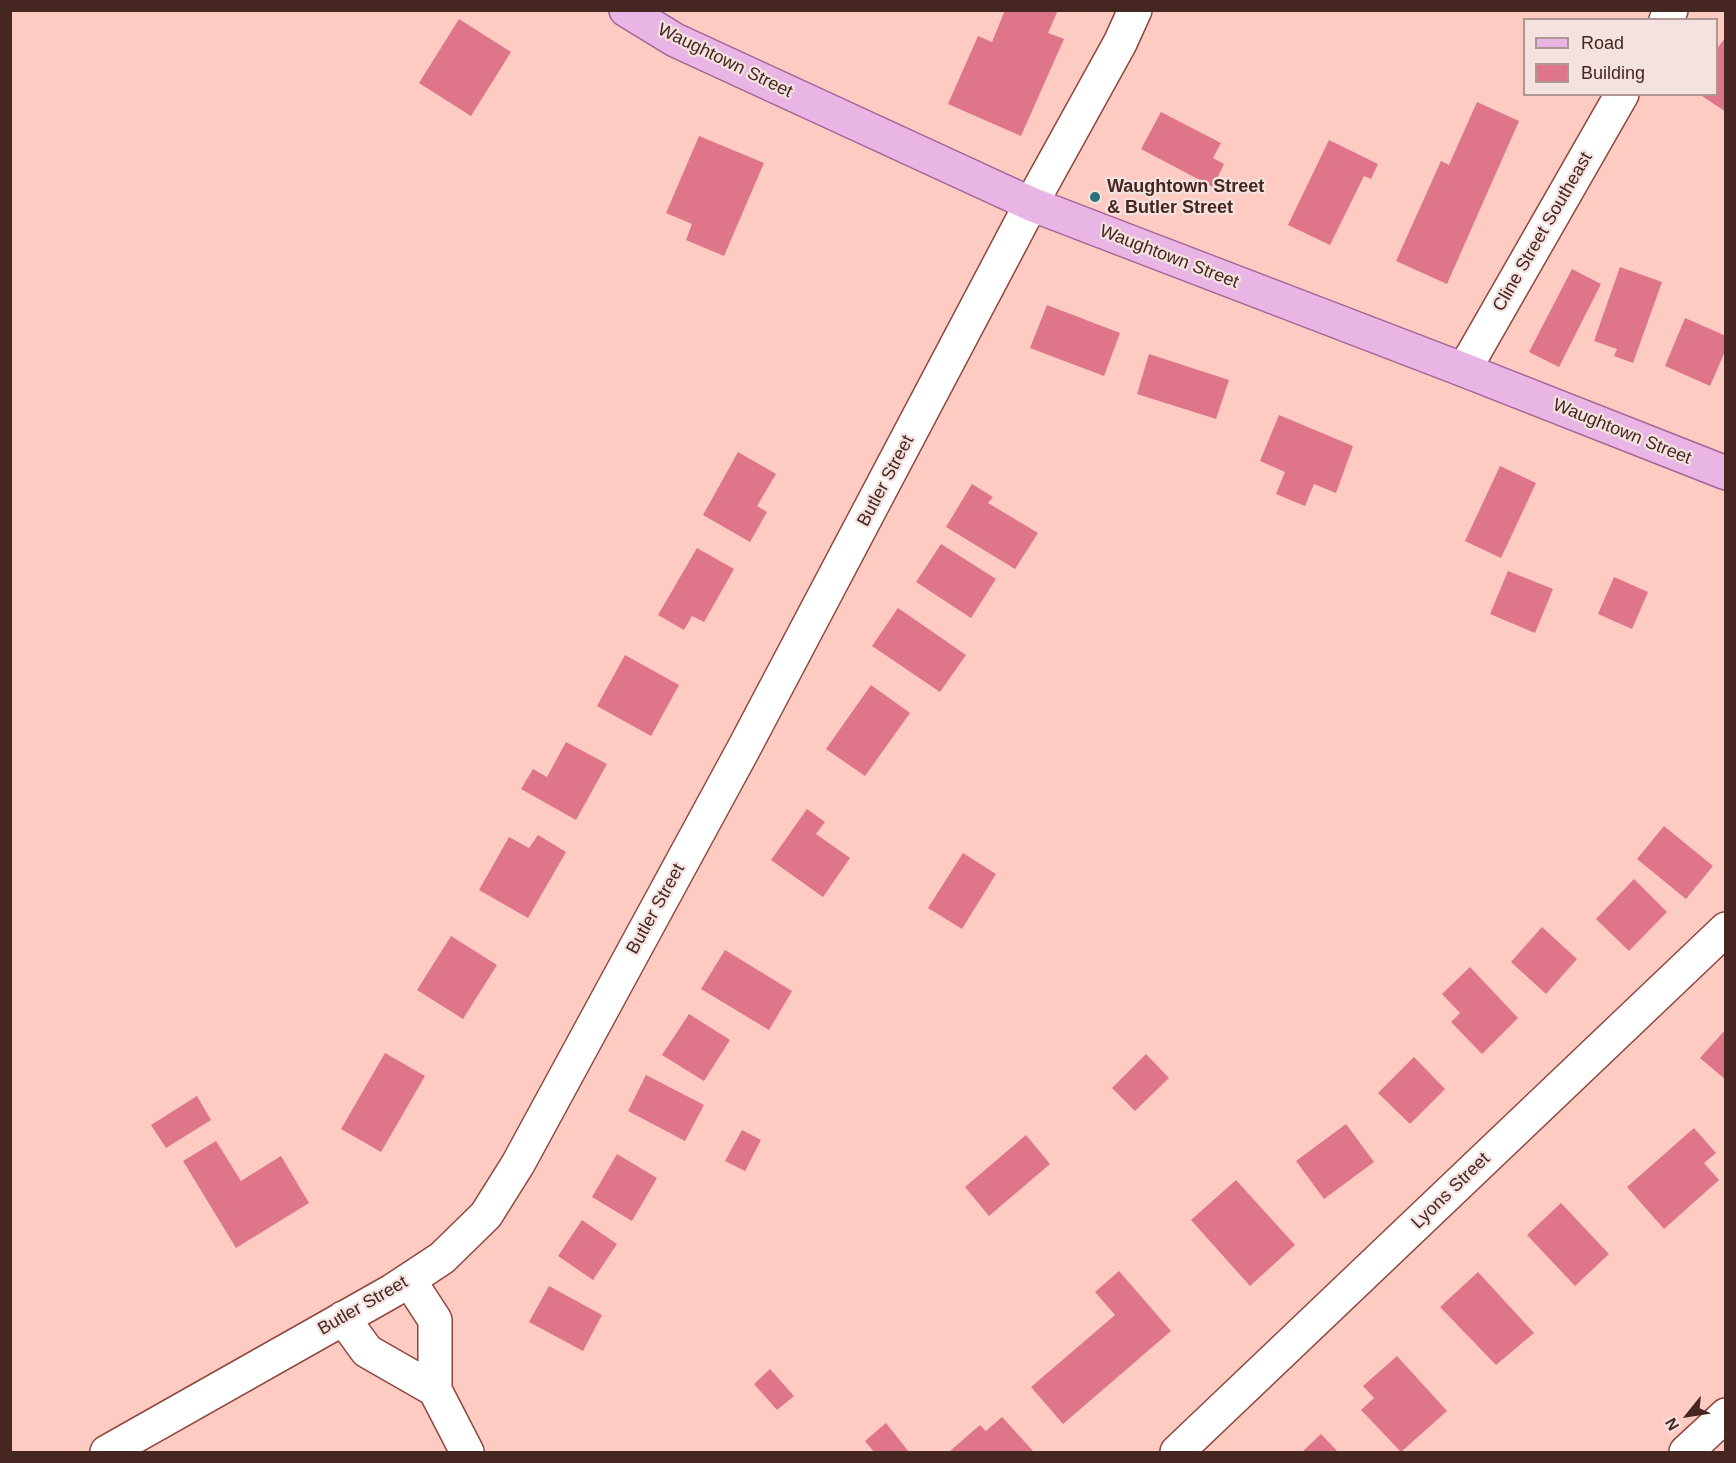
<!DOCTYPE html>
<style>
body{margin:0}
#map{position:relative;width:1736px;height:1463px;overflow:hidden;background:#fecbc3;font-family:Helvetica,sans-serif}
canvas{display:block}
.frame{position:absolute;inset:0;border:12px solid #462621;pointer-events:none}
.legend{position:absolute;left:1523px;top:18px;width:195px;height:78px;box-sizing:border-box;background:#f3e2df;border:2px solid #ae9793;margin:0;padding:8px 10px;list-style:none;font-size:18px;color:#462621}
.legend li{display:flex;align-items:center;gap:12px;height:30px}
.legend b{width:30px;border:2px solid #ae9793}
.north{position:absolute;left:1658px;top:1385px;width:60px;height:60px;-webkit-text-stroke:4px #f3e2df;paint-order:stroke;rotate:240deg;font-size:16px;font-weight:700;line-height:24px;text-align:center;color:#462621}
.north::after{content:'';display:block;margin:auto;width:21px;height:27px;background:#462621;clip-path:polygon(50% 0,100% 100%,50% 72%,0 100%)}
</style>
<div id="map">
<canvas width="1736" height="1463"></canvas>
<div class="frame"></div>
<ul class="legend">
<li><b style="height:8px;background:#e8b5e5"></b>Road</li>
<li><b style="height:16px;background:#de7589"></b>Building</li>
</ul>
<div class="north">N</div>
</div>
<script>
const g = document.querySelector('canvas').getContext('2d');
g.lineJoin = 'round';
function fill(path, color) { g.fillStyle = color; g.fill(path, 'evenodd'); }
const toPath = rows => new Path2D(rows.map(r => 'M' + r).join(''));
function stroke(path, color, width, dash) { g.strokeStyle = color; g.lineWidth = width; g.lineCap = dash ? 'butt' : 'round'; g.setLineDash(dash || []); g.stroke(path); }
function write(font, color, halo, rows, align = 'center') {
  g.font = font + ' Helvetica,sans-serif'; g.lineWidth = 4.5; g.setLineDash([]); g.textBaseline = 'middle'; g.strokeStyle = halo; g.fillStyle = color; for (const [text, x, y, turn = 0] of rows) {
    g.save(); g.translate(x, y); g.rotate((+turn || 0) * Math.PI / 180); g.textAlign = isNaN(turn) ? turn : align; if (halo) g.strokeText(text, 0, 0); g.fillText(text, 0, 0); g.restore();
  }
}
fill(toPath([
 [1005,10,1058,10,1048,33,1064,39,1021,136,948,104,978,36,992,42],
 [459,19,511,52,471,116,419,83],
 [1726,37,1726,112,1699,94,1716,94,1716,50],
 [1477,102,1519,121,1447,284,1396,261,1441,161,1449,165],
 [1161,112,1221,143,1213,158,1224,164,1213,187,1141,149],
 [699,136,764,163,724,256,686,240,692,224,666,213],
 [1329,140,1378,164,1371,179,1364,176,1330,245,1288,225],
 [1620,267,1662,282,1633,363,1614,356,1617,349,1594,341],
 [1572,269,1601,284,1559,367,1529,352],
 [1047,305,1120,333,1104,376,1030,348],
 [1685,318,1726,336,1726,349,1710,386,1665,366],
 [1149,354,1229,380,1216,419,1137,394],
 [1279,415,1353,446,1336,493,1314,484,1305,506,1276,494,1285,472,1260,461],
 [738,452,776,474,757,506,767,512,750,542,703,515],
 [1500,466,1536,483,1501,558,1465,541],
 [972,484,993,497,988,503,1038,533,1015,569,946,527],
 [941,544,996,579,971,618,916,582],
 [697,548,734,569,704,622,692,616,684,630,658,615],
 [1508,571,1553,589,1535,633,1490,614],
 [1614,577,1648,592,1632,629,1598,614],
 [898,608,966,655,940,692,872,646],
 [625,655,679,685,651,736,597,706],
 [871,685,910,713,865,776,826,749],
 [566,742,607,764,576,820,521,789,533,769,547,777],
 [807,809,825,822,816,834,850,858,823,897,771,860],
 [1664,826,1713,866,1686,899,1637,859],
 [538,835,566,852,528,918,479,890,509,837,529,848],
 [963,853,996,874,962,929,928,908],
 [1634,879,1667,912,1629,951,1596,919],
 [1542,927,1577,959,1546,994,1511,962],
 [451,936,497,965,463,1019,417,990],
 [725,950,792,991,769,1030,701,989],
 [1470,967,1518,1018,1482,1054,1451,1022,1460,1013,1442,994],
 [689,1014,730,1040,704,1081,662,1055],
 [1726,1029,1726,1080,1700,1058],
 [385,1053,425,1076,381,1152,341,1129],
 [1146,1054,1169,1078,1135,1111,1112,1088],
 [1414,1057,1445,1089,1410,1124,1378,1093],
 [646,1075,704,1105,685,1141,628,1111],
 [197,1096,211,1120,166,1148,151,1125],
 [1346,1124,1374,1162,1324,1199,1296,1161],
 [1694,1128,1716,1153,1704,1163,1719,1180,1664,1229,1627,1187],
 [742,1130,761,1140,745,1171,725,1161],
 [1026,1135,1050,1164,989,1216,965,1187],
 [216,1141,241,1181,281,1156,309,1203,236,1248,183,1161],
 [617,1154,657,1178,632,1221,592,1197],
 [1236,1180,1295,1245,1250,1286,1191,1220],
 [1561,1203,1609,1254,1575,1286,1527,1235],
 [582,1220,617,1244,593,1280,558,1256],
 [1119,1271,1171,1331,1063,1424,1031,1387,1115,1315,1095,1292],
 [1478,1272,1534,1333,1496,1365,1440,1307],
 [549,1286,602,1315,583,1351,529,1322],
 [1397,1356,1447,1411,1401,1452,1361,1410,1374,1398,1363,1386],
 [770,1369,794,1396,777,1410,754,1384],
 [1002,1417,1034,1452,951,1452,950,1451,980,1425,986,1431],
 [886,1423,909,1452,874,1452,865,1441],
 [1321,1434,1338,1452,1302,1452]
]), '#de7589');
const minor = toPath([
 [1666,20,1671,10],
 [1464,370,1622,94],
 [409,1280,435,1320,435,1390,467,1452],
 [343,1318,367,1351,435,1390],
 [107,1452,392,1291,442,1258,486,1215,518,1164,743,750,1031,204,1120,43,1135,10],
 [1177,1452,1726,929],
 [1686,1452,1726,1415]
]);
const major = toPath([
 [626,10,675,40,1031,204,1464,370,1726,473]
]);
stroke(minor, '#8e463d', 36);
stroke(major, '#a56395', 36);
stroke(minor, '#fff', 33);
stroke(major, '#e8b5e5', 33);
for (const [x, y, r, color] of [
 [1095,197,6,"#29717c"]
]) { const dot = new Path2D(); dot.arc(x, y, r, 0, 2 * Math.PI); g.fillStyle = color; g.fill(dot); stroke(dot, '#f3e2df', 2); }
write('18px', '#462621', '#f3e2df', [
 ["Waughtown Street",725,61,26],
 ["Cline Street Southeast",1543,232,-60],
 ["Waughtown Street",1169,257,21],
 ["Waughtown Street",1622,432,22],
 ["Butler Street",886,481,-62],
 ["Butler Street",656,909,-61],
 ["Lyons Street",1451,1191,-44],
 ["Butler Street",363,1306,-30]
]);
write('bold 18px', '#462621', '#f3e2df', [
 ["Waughtown Street",1107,187],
 ["& Butler Street",1107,208]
], 'left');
</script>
